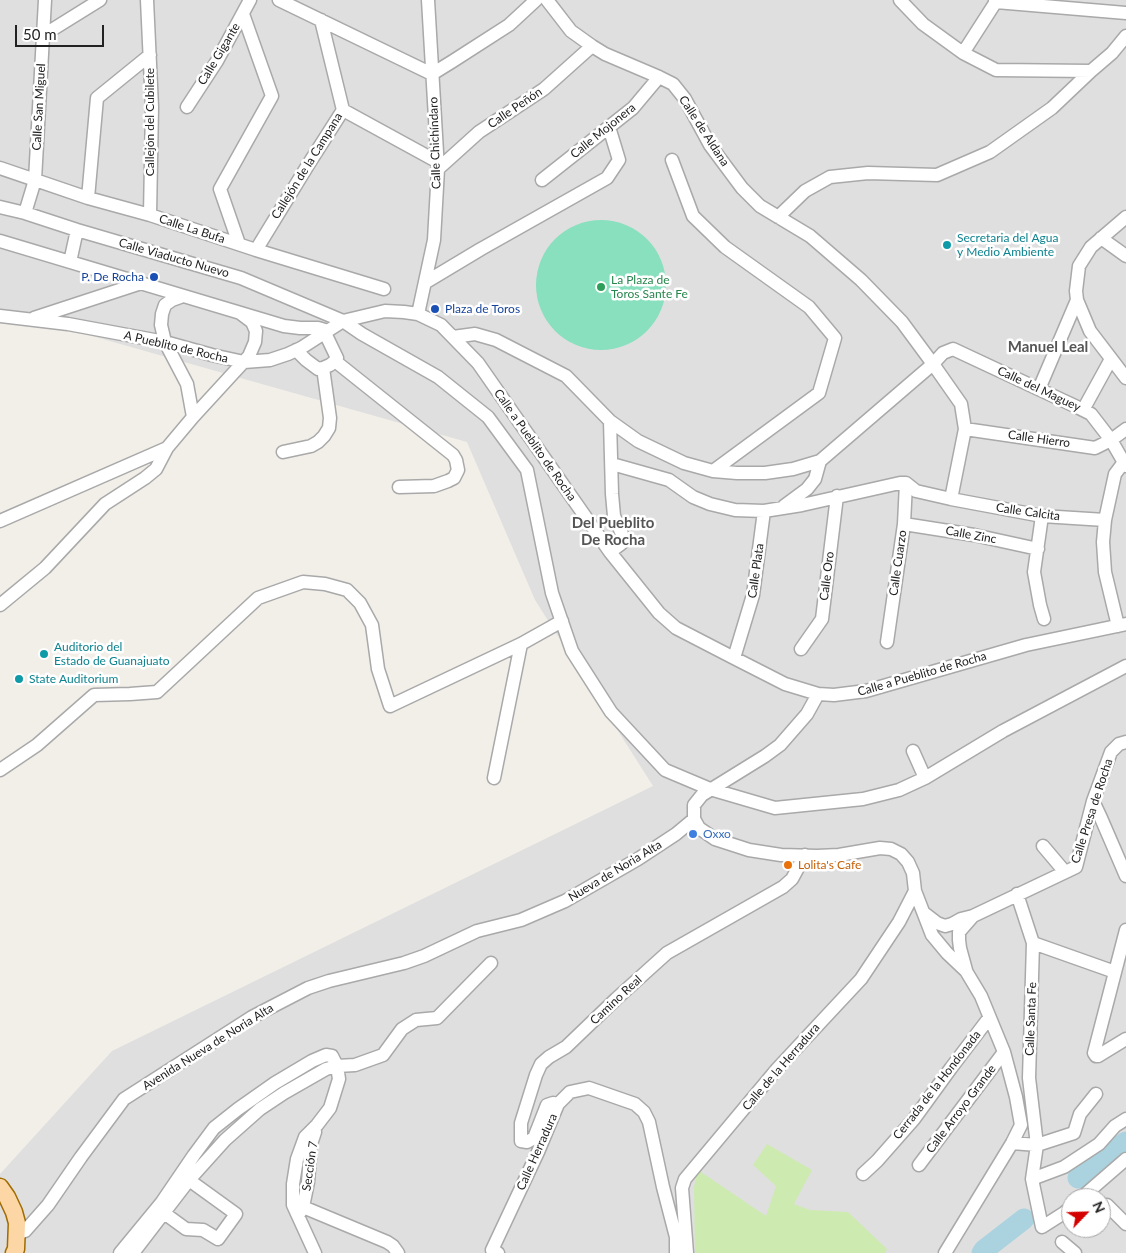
<!DOCTYPE html>
<meta charset="utf-8">
<style>
body{margin:0}
#map{position:relative;width:1126px;height:1253px;overflow:hidden;background:#f2efe9;font-family:Lato,sans-serif}
canvas{display:block}
.north{position:absolute;left:1061px;top:1188px;width:50px;height:50px;box-sizing:border-box;background:#fff;border:1px solid #a7a7a7;border-radius:50%;rotate:66deg;font-size:14px;font-weight:700;line-height:20px;text-align:center;color:#222}
.north::after{content:'';display:block;margin:auto;width:18px;height:22px;background:#d40000;clip-path:polygon(50% 0,100% 100%,50% 72%,0 100%)}
.scale{position:absolute;left:15px;top:25px;width:89px;height:22px;box-sizing:border-box;border:2px solid #222;border-top:0;padding-left:6px;font-size:15px;line-height:18px;white-space:nowrap;color:#222;-webkit-text-stroke:4px #fff;paint-order:stroke}
</style>
<div id="map">
<canvas width="1126" height="1253"></canvas>
<div class="north">N</div>
<div class="scale">50 m</div>
</div>
<script>
const g = document.querySelector('canvas').getContext('2d');
g.lineJoin = 'round';
function fill(path, color) { g.fillStyle = color; g.fill(path, 'evenodd'); }
const toPath = rows => new Path2D(rows.map(r => 'M' + r).join(''));
function stroke(path, color, width, dash) { g.strokeStyle = color; g.lineWidth = width; g.lineCap = dash ? 'butt' : 'round'; g.setLineDash(dash || []); g.stroke(path); }
function write(font, color, halo, rows, align = 'center') {
  g.font = font + ' Lato,sans-serif'; g.lineWidth = 5; g.setLineDash([]); g.textBaseline = 'middle'; g.strokeStyle = halo; g.fillStyle = color; for (const [text, x, y, turn = 0] of rows) {
    g.save(); g.translate(x, y); g.rotate((+turn || 0) * Math.PI / 180); g.textAlign = isNaN(turn) ? turn : align; if (halo) g.strokeText(text, 0, 0); g.fillText(text, 0, 0); g.restore();
  }
}
fill(toPath([
 [0,0,1126,0,1126,1253,0,1253,0,1174,112,1051,653,786,535,600,467,442,0,310],
 [1071,1198,1101,1198,1101,1228,1071,1228]
]), '#e0dfdf');
fill(toPath([
 [767,1144,812,1170,794,1204,810,1210,848,1212,887,1249,885,1253,695,1253,694,1187,698,1170,766,1216,776,1186,753,1165]
]), '#cdebb0');
fill(toPath([
 '536 285a65 65 0 1 1 130 0a65 65 0 1 1-130 0Z'
]), '#88e0be');
stroke(toPath([
 [1078,1178,1126,1142],
 [982,1253,984,1250,1024,1219]
]), '#aad3df', 21);
const minor = toPath([
 [147,0,152,107,150,215],
 [279,0,432,74,453,61,509,25,536,0],
 [547,0,571,31,592,46,605,54,659,77,673,84,685,99,710,145,742,188,760,206,810,236,861,280,902,322,933,364,961,404,965,429,951,499],
 [900,0,923,24,963,53,996,70,1091,71],
 [995,0,996,2,1126,13],
 [42,36,100,0],
 [963,53,997,0],
 [187,107,217,61,250,0],
 [343,110,438,162],
 [672,160,693,216,725,247,809,307,835,338,819,393,713,471],
 [0,168,88,198,150,215,256,250,384,289],
 [438,169,479,132,544,89,592,46],
 [542,180,633,108,659,77],
 [88,198,97,98,150,55],
 [0,207,25,213,77,230,241,278,343,321,362,334,438,377,488,417,527,470,552,593,572,651,611,712,665,770,710,789,775,808,863,799,899,790,925,778,1003,731,1126,666],
 [25,213,35,180,45,0],
 [778,217,805,191,830,177,868,173,937,175,990,152,1052,108,1091,71,1112,53,1126,36],
 [1126,217,1091,247,1079,266,1076,291,1077,300,1090,331,1126,378],
 [1101,238,1126,256],
 [0,241,284,326,300,328,318,328,328,331],
 [239,244,220,189,272,96,243,14],
 [256,250,308,165,343,110,321,20],
 [70,262,77,230],
 [426,282,481,249,607,178,619,160,609,127],
 [183,296,172,300,165,305,162,314,161,325,165,342,187,384,193,417],
 [418,314,434,240,438,169,428,0],
 [0,316,68,324,165,342,212,355,244,362,270,360,288,354,301,348,343,321,385,311,404,312,418,314,441,325,478,363,610,552,659,613,676,628,734,658,785,684,818,694,834,695,866,691,1026,645,1126,624],
 [34,318,141,283],
 [453,337,475,334,496,340,566,376,610,421,612,494,614,516,622,534,621,544,610,552],
 [296,350,306,360,318,369,323,368,330,365,335,361,337,358,325,333],
 [335,361,453,455,456,460,458,470,454,478,448,481,434,486,399,487],
 [1039,389,1077,300],
 [1083,410,1111,359],
 [610,421,638,441,684,463,713,471,737,473,765,473,793,469,820,461,933,364,943,353,953,349,1077,407,1091,414,1111,440,1126,466],
 [965,429,1095,448,1111,440,1126,429],
 [283,452,311,446,318,442,324,436,329,428,330,418,323,368],
 [612,464,669,480,693,497,710,504,735,510,764,511,802,505,900,483,906,483,916,491,951,499,1042,516,1105,520],
 [784,506,807,489,815,479,820,461],
 [1042,516,1034,572,1040,605,1044,619],
 [0,521,167,448],
 [904,524,974,535,1038,549],
 [0,605,45,568,105,504,145,478,156,469,167,448,193,417,249,356,255,342,256,331,252,322,240,313],
 [1118,626,1105,572,1103,542,1105,520,1115,474,1124,462],
 [887,642,904,524,906,483],
 [801,649,822,619,837,496],
 [734,658,753,595,764,511],
 [913,751,925,778],
 [0,770,37,745,94,695,130,694,157,692,258,598,303,582,325,584,347,590,360,603,372,625,378,669,390,706,521,644,562,621],
 [494,778,521,644],
 [1093,801,1101,818,1126,876],
 [694,819,699,828,715,839,749,850,781,855,817,856,839,855,880,848,891,849,901,854,908,862,913,873,915,891,932,935,947,953,966,971,981,996,1004,1052,1016,1097,1021,1125,1012,1143,945,1253],
 [694,819,694,805,702,795,765,756,780,745,807,714,818,694],
 [1043,846,1065,872],
 [1017,894,1033,943,1029,1078,1037,1145,1032,1179,1042,1227,1064,1213,1071,1207],
 [924,913,937,923,945,926,952,924,961,919,973,916,1076,867,1093,801,1111,752,1119,744,1126,742],
 [1126,930,1094,1053,1096,1056,1098,1056,1126,1039],
 [1033,943,1115,972],
 [966,970,960,948,959,940,959,932,973,916],
 [558,1104,553,1103,547,1105,534,1138,527,1142,521,1141,521,1123,536,1075,541,1064,549,1057,566,1047,616,999,667,953,783,887,792,879,805,855],
 [1012,1143,1037,1145,1074,1133,1080,1114,1096,1094],
 [919,1165,1004,1052],
 [863,1174,877,1161,914,1119,951,1068,989,1018],
 [1032,1179,1064,1167,1099,1144,1115,1126,1126,1119],
 [1081,1198,1126,1159],
 [293,1205,303,1207,387,1242,393,1246,398,1253],
 [1107,1205,1126,1224],
 [164,1213,186,1229,203,1230,218,1239,236,1214,189,1180],
 [299,1214,303,1207,308,1182,311,1144,315,1132],
 [17,1234,25,1231,48,1205,81,1157,124,1099,252,1017,308,988,329,981,404,963,424,956,477,931,521,920,565,901,638,859,676,834,694,819],
 [1062,1242,1075,1253],
 [120,1253,162,1202,194,1155,214,1128,238,1109,275,1083,312,1061,326,1055,332,1056,337,1066,339,1079,330,1108,317,1125,305,1137,297,1159,293,1184,293,1205,315,1253],
 [133,1253,189,1180,225,1140,260,1109,284,1093,326,1069,337,1066,355,1065,383,1055,402,1029,416,1020,437,1018,491,963],
 [498,1253,492,1250,538,1152,558,1104,570,1092,589,1088,635,1104,644,1112,649,1122,663,1187,676,1237,676,1253],
 [687,1253,682,1188,685,1179,777,1069,861,979,899,922,915,891]
]);
const major = toPath([
 [0,1187,7,1197,14,1212,17,1223,16,1249,14,1253]
]);
stroke(minor, '#a9a9a9', 15);
stroke(major, '#a06b00', 19);
stroke(minor, '#fff', 12);
stroke(major, '#fcd6a4', 16);
for (const [x, y, r, color] of [
 [947,245,5,"#0f9aa8"],
 [154,277,5,"#1a4fb4"],
 [601,287,5,"#2e9e5b"],
 [435,309,5,"#1a4fb4"],
 [44,654,5,"#0f9aa8"],
 [19,679,5,"#0f9aa8"],
 [693,834,5,"#3f7fe0"],
 [788,865,5,"#e8710a"]
]) { const dot = new Path2D(); dot.arc(x, y, r, 0, 2 * Math.PI); g.fillStyle = color; g.fill(dot); stroke(dot, '#fff', 2); }
write('12px', '#222', '#fff', [
 ["Calle Gigante",219,54,-59],
 ["Calle San Miguel",39,107,-87],
 ["Calle Peñón",515,108,-34],
 ["Callejón del Cubilete",150,122,-90],
 ["Calle Mojonera",603,131,-39],
 ["Calle de Aldana",704,131,57],
 ["Calle Chichíndaro",435,143,-92],
 ["Callejón de la Campana",307,166,-58],
 ["Calle La Bufa",192,229,18],
 ["Calle Viaducto Nuevo",174,258,16],
 ["A Pueblito de Rocha",176,347,13],
 ["Calle del Maguey",1039,389,25],
 ["Calle Hierro",1039,439,8],
 ["Calle a Pueblito de Rocha",535,445,55],
 ["Calle Calcita",1028,512,8],
 ["Calle Zinc",971,535,10],
 ["Calle Cuarzo",898,563,-82],
 ["Calle Plata",756,571,-82],
 ["Calle Oro",827,576,-83],
 ["Calle a Pueblito de Rocha",922,674,-16],
 ["Calle Presa de Rocha",1092,811,-72],
 ["Nueva de Noria Alta",615,871,-31],
 ["Camino Real",616,1000,-43],
 ["Calle Santa Fe",1031,1019,-88],
 ["Avenida Nueva de Noria Alta",208,1047,-32],
 ["Calle de la Herradura",781,1067,-49],
 ["Cerrada de la Hondonada",937,1085,-52],
 ["Calle Arroyo Grande",961,1109,-53],
 ["Calle Herradura",537,1152,-66],
 ["Sección 7",310,1166,-82]
]);
write('12px', '#0d838f', '#fff', [
 ["Secretaria del Agua",957,238],
 ["y Medio Ambiente",957,252],
 ["Auditorio del",54,647],
 ["Estado de Guanajuato",54,661],
 ["State Auditorium",29,679]
], 'left');
write('12px', '#164399', '#fff', [
 ["P. De Rocha",144,277],
 ["Plaza de Toros",445,309,"left"]
], 'right');
write('12px', '#27864d', '#fff', [
 ["La Plaza de",611,280],
 ["Toros Sante Fe",611,294]
], 'left');
write('12px', '#366cbe', '#fff', [
 ["Oxxo",703,834]
], 'left');
write('12px', '#c56008', '#fff', [
 ["Lolita's Cafe",798,865]
], 'left');
write('bold 15px', '#555', '#fff', [
 ["Manuel Leal",1048,347],
 ["Del Pueblito",613,523],
 ["De Rocha",613,540]
]);
</script>
